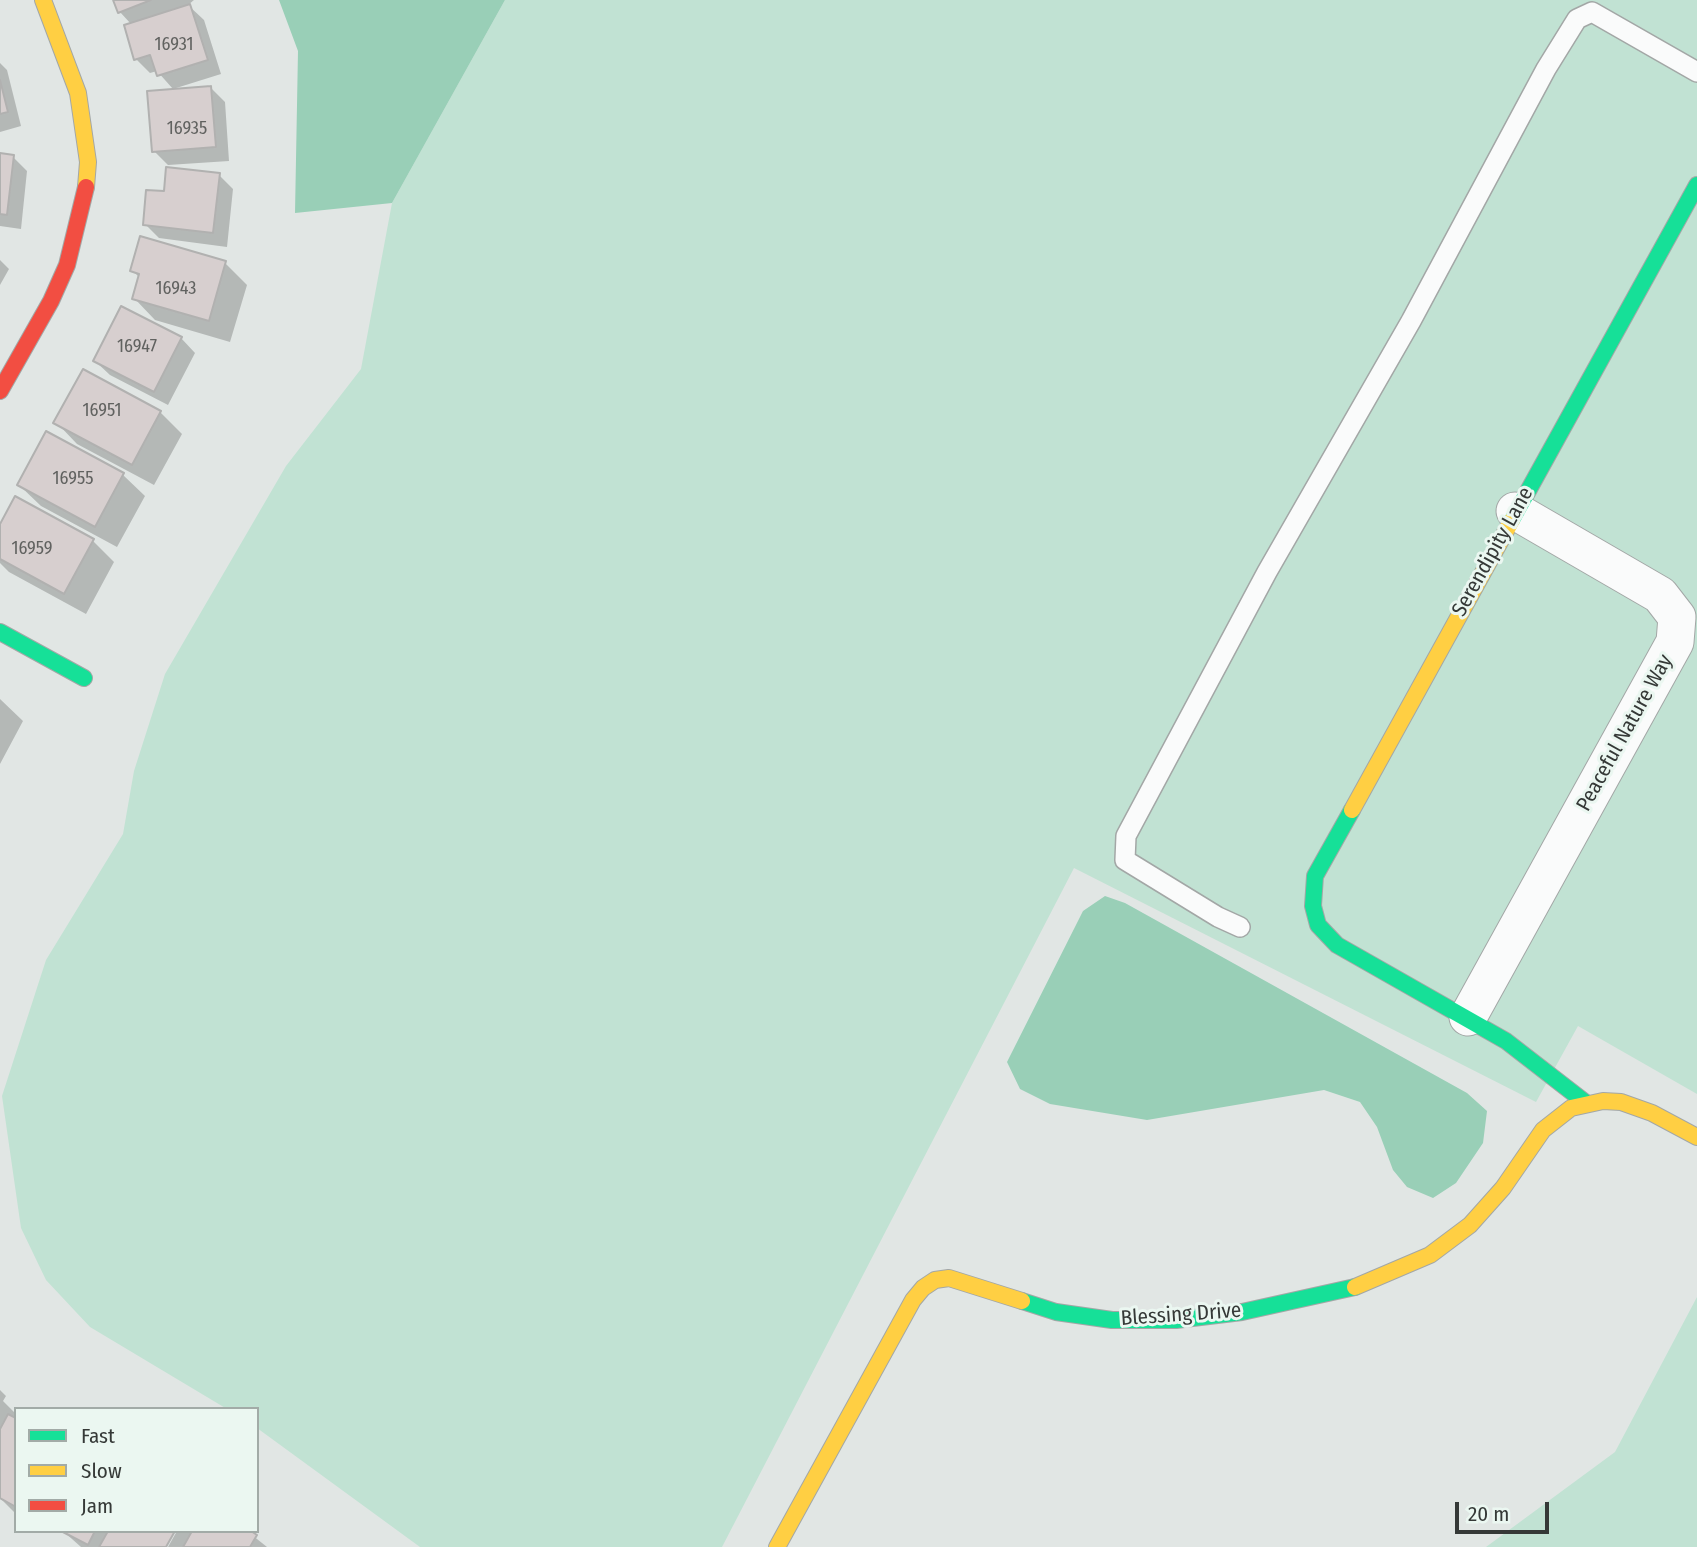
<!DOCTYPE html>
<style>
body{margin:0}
#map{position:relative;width:1697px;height:1547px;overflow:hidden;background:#e1e6e4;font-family:"Fira Sans Condensed",sans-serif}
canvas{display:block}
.legend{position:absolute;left:14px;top:1407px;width:245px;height:126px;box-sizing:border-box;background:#ebf7f1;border:2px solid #a2aba7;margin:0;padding:9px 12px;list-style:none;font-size:21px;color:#353937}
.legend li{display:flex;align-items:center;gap:14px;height:35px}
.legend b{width:35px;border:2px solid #a2aba7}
.scale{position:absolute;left:1455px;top:1502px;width:94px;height:32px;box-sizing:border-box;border:4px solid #353937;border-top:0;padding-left:9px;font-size:21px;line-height:24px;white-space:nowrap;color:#353937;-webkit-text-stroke:5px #ebf7f1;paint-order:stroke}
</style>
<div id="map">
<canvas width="1697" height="1547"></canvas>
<ul class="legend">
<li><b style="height:9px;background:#16e098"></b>Fast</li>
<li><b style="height:9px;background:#ffcf43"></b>Slow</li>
<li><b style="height:9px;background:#f24e42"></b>Jam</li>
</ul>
<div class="scale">20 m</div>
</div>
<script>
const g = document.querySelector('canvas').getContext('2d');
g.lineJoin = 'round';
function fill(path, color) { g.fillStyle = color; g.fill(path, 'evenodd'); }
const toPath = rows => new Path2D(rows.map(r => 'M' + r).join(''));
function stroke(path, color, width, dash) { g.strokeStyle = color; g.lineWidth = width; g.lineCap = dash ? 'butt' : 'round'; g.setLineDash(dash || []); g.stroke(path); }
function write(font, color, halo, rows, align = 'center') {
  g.font = font + ' "Fira Sans Condensed",sans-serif'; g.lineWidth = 6; g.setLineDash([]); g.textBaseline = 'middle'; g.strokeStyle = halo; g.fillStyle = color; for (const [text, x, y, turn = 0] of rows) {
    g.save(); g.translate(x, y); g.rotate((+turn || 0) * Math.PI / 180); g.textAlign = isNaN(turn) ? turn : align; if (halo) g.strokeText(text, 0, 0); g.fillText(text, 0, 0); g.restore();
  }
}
fill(toPath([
 [505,0,1697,0,1697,1094,1578,1026,1536,1102,1074,868,722,1547,420,1547,257,1428,257,1409,227,1409,90,1327,46,1280,21,1228,2,1096,46,960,123,834,134,771,165,674,286,466,361,369,392,203],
 [1697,1297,1697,1547,1486,1547,1615,1452]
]), '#c1e2d3');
fill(toPath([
 [279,0,505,0,392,203,295,213,298,51],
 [1105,896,1125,903,1467,1093,1487,1111,1483,1143,1456,1183,1433,1198,1407,1187,1393,1170,1377,1127,1360,1102,1324,1090,1147,1120,1050,1104,1020,1089,1007,1062,1083,911]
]), '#99cfb7');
fill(toPath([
 [115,0,194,0,188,5,204,20,221,74,173,89,157,71,150,73,136,59,131,24,120,12],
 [0,63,7,70,21,126,0,132],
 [211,88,225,102,229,161,168,165,154,151],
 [0,155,13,157,27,171,21,229,0,226],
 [219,175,233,189,227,247,159,238,145,224,165,193],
 [0,260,9,269,0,285],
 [225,263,247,285,230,342,155,320,134,298,140,278,132,270],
 [181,338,195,353,168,405,110,375,95,361],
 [83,371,160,412,182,434,154,485,77,444,56,422],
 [47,434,123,475,145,496,117,547,41,506,19,485],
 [0,528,93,541,114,562,86,614,9,572,0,563],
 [0,699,23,721,0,764],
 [0,1390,6,1396,3,1401,16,1414,16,1514,0,1498],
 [63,1531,173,1531,164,1547,81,1547],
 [177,1531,247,1531,267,1547,168,1547]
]), '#0003');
const building = toPath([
 [113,0,151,0,118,13,113,0],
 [190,4,208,60,157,76,150,55,134,60,124,25,190,4],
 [0,80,8,112,0,114,0,80],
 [211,86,216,147,152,152,147,91,211,86],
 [0,153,14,155,7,215,0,214,0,153],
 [166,167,220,173,213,233,143,225,146,190,164,191,166,167],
 [140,236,226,261,209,321,132,299,139,274,130,271,140,236],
 [121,306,182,337,154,392,93,361,121,306],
 [83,369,161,411,132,465,53,423,83,369],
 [46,431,124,473,95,527,17,485,46,431],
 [15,496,94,539,64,594,0,559,0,524,15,496],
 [8,1414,16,1418,16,1507,0,1498,0,1429,8,1414],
 [61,1531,95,1531,88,1545,61,1531],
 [108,1531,175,1531,166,1547,99,1547,108,1531],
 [192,1531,251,1531,257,1535,250,1547,183,1547,192,1531]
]);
fill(building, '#d7cfcf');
stroke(building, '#b1b1b0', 2);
const lane = toPath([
 [1240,927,1218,917,1125,860,1126,836,1267,572,1411,321,1546,69,1577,19,1592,12,1697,72]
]);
const street = toPath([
 [1468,1017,1675,642,1677,617,1660,595,1515,511]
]);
const fast = toPath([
 [1512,520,1697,185],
 [0,632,84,678],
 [1352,810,1315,876,1313,906,1318,925,1337,945,1506,1041,1586,1103],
 [1022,1301,1056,1312,1112,1320,1176,1320,1242,1312,1355,1287]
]);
const slow = toPath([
 [43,0,78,93,88,162,86,187],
 [1352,810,1512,520],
 [1355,1287,1430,1255,1470,1225,1503,1188,1543,1130,1571,1108,1603,1101,1621,1102,1652,1113,1697,1137],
 [777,1547,913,1300,923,1288,935,1280,949,1278,1022,1301]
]);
const jam = toPath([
 [0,391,51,301,67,265,86,187]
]);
stroke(lane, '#a3a7a6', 22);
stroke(street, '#a3a7a6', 39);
stroke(fast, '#a3a7a6', 18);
stroke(slow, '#a3a7a6', 18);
stroke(jam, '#a3a7a6', 18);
stroke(lane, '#fafbfb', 19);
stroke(street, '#fafbfb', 37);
stroke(fast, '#16e098', 16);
stroke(slow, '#ffcf43', 16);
stroke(jam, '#f24e42', 16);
write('18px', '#616260', null, [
 ["16931",174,45],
 ["16935",187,129],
 ["16943",176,289],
 ["16947",137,347],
 ["16951",102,411],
 ["16955",73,479],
 ["16959",32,549]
]);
write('21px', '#353937', '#ebf7f1', [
 ["Serendipity Lane",1493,552,-61],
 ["Peaceful Nature Way",1625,733,-61],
 ["Blessing Drive",1181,1315,-4]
]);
</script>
